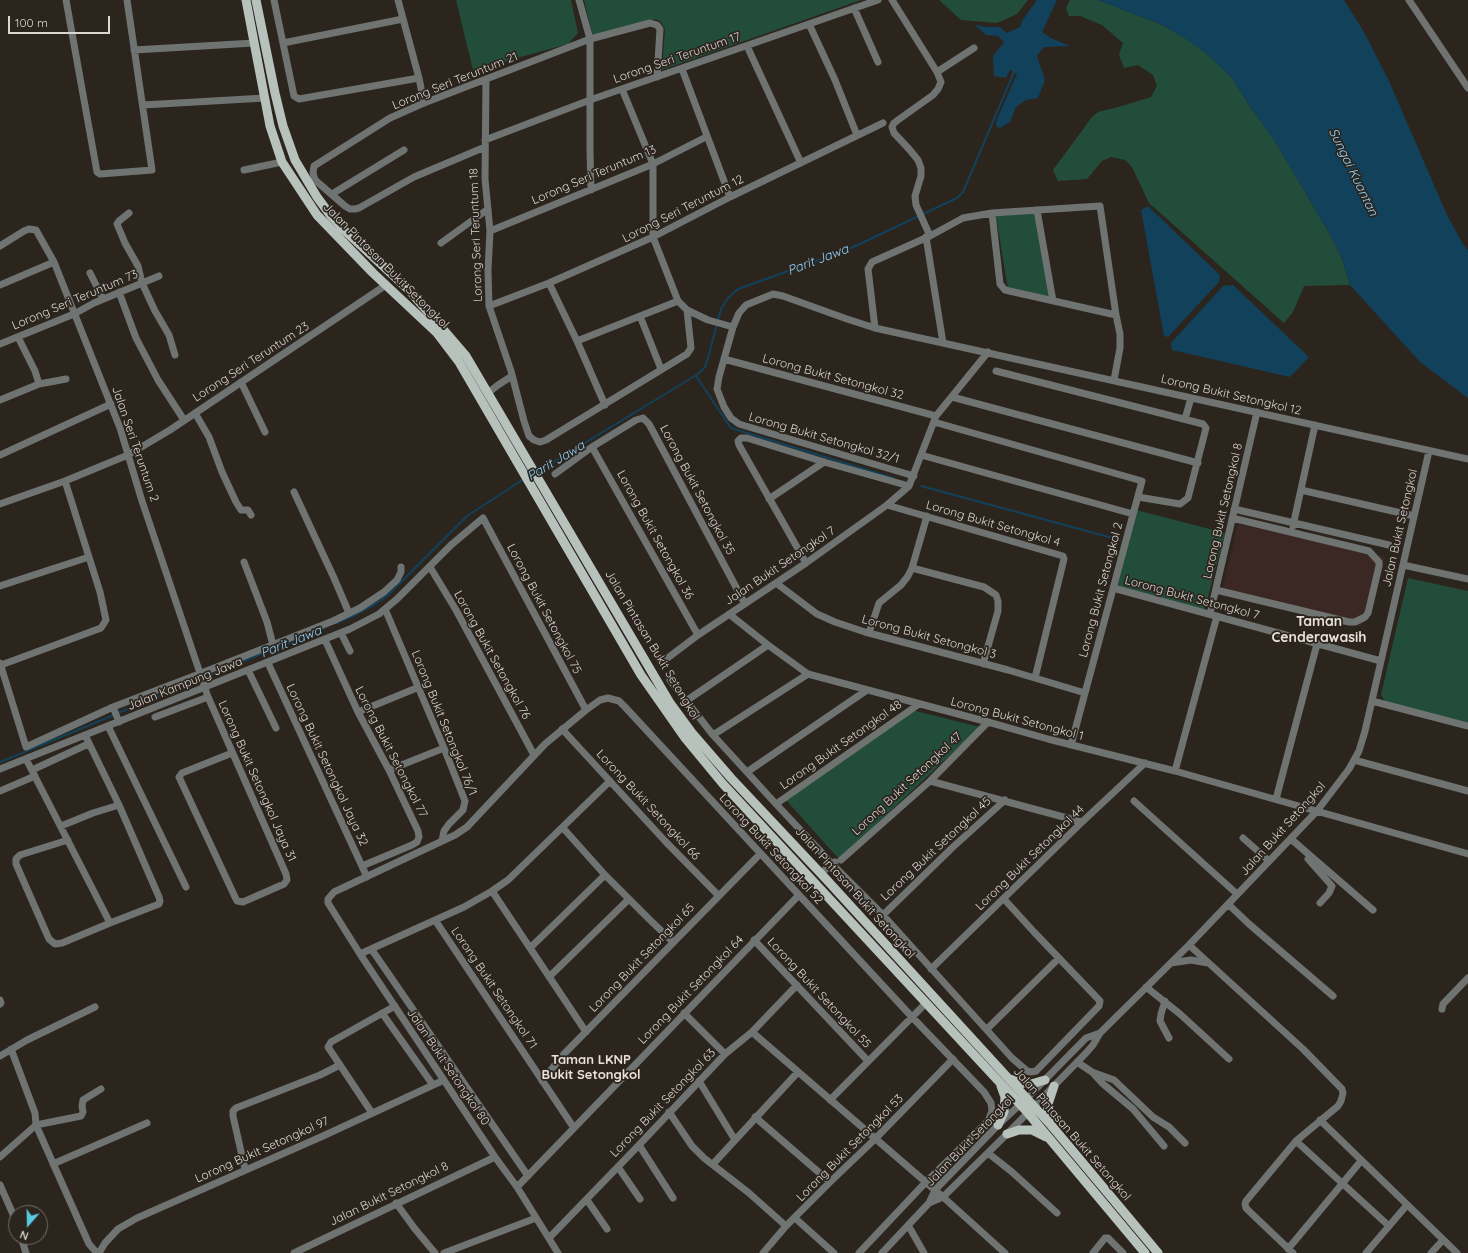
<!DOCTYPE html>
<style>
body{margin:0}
#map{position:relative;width:1468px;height:1253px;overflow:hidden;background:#2c251e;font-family:Quicksand,sans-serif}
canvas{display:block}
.north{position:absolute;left:8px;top:1205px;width:40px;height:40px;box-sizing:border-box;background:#2c251e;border:1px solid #726c66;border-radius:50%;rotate:200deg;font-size:11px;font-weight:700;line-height:16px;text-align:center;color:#dbd6d2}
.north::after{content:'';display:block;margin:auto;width:14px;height:18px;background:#57c9e2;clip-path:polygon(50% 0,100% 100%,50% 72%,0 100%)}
.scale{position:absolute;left:8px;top:16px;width:102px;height:18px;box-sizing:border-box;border:2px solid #dbd6d2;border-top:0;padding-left:5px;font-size:12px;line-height:14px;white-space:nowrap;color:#dbd6d2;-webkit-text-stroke:3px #2c251e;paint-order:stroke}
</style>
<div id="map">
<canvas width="1468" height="1253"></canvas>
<div class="north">N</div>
<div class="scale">100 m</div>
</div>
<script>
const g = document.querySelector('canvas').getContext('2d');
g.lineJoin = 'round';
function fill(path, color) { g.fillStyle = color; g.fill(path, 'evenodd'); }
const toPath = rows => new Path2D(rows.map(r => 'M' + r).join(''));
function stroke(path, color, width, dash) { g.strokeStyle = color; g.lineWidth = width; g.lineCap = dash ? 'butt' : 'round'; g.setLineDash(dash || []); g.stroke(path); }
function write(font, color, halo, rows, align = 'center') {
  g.font = font + ' Quicksand,sans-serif'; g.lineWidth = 3.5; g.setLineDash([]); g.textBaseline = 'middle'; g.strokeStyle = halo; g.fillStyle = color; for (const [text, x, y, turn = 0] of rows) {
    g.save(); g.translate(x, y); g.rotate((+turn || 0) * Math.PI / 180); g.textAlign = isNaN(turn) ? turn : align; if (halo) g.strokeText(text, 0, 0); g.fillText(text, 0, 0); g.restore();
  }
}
fill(toPath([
 [1238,524,1385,557,1368,618,1360,626,1353,626,1221,595]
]), '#3b2824');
fill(toPath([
 [456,0,571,0,578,33,568,44,473,70],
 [584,0,861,0,662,70,665,30,662,23,656,19,596,37,592,33],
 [939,0,1028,0,1017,14,997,23,961,20],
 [1070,0,1098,0,1160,24,1185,38,1207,54,1232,78,1249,105,1276,143,1328,231,1342,259,1350,285,1304,286,1293,312,1284,323,1149,203,1132,167,1125,160,1111,157,1102,161,1087,179,1058,181,1053,170,1092,117,1098,112,1122,106,1151,97,1157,86,1153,75,1138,65,1124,68,1119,55,1123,43,1102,25,1080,16,1069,16,1066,8],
 [1037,213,1051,300,1008,289,996,216],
 [1136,510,1225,533,1204,612,1116,588],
 [1408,578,1468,591,1468,723,1386,703,1381,695],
 [912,710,980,727,839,859,786,800]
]), '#234d3b');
fill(toPath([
 [1037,0,1057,0,1042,32,1051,38,1070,46,1045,47,1042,49,1037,56,1045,80,1038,98,1026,100,1016,107,1010,122,1000,128,997,127,996,124,998,117,1017,74,1010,70,1006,78,994,76,993,56,1004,42,998,36,986,35,974,24,985,27,1000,27,1007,33,1020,27,1022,21],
 [1098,0,1344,0,1364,32,1389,81,1447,215,1463,244,1468,250,1468,398,1420,362,1350,285,1342,259,1328,231,1276,143,1249,105,1232,78,1207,54,1185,38,1160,24],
 [1148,206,1220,275,1219,282,1168,337,1164,336,1141,210],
 [1233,285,1309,357,1290,377,1172,350,1171,343,1223,286]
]), '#11415b');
stroke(toPath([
 [696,376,731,428,893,478],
 [537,472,698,374,705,367,708,358,721,309,728,298,738,289,847,250,957,198,963,192,1014,72],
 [921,486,1120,540],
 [336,623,353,616,375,604,387,596,467,516,524,479],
 [118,713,324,628],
 [0,762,114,715]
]), '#11415b', 2);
stroke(toPath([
 [66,0,97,172,100,174,152,170,127,0],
 [274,0,294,96,299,99,419,78],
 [398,0,419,78,424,103],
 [579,0,590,39,590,150,591,190],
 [892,0,937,72,941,82,938,89,933,95,898,120,894,123,892,127,894,133,909,149,918,160,921,168,921,176,915,196,916,205,930,236],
 [1409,0,1468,88],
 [854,8,878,62],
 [809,24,835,80,857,135],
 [283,43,403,19],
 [747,46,801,163],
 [134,50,254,43],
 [682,69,730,197],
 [937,72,974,48],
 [486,79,485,179,490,231,488,270,489,306,511,371,524,421,529,436,534,440,540,442,546,440,687,354,691,348,687,310],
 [622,89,653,164,653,237,678,301,687,310,708,320,733,327],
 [143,105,265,98],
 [485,140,590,100,878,0],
 [485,147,414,177,359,208,355,209,350,209,345,206,315,180,313,173,314,166,390,118,424,103,590,39,650,23,657,25,660,29,657,77],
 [244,170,282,162],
 [332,194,404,150],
 [1037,210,1053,301],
 [129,213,119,221,117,224,125,243,138,266,142,283,155,311,169,335,175,355],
 [992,213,1000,284,1005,290,1116,315],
 [490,231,653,164,706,137],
 [926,237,943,343],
 [441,243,488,209],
 [0,246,24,231,29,229,36,230,54,262,120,428,142,501,208,697,286,874,287,880,284,884,243,902,237,901,235,897,179,777,182,773,232,753],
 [90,273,103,299],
 [549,283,577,341,605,405],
 [0,285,54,262],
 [119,292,136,338,158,380,184,420],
 [489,306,549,283,653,237,730,197,883,123],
 [640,316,661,369],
 [875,328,868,269,872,262,930,236,963,218,992,213,1100,206,1116,315,1120,334,1120,348,1114,380],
 [577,341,678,301],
 [0,344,74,314,94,303,159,276],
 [724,359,936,416],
 [996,371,1203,424,1206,428,1188,498,1180,504,1138,497],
 [241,382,265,432],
 [39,384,66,379],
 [488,393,498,385,512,376],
 [952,397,1198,463],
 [0,400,39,384,35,371,18,337],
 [195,413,209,437,222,472,236,502,241,510,248,510,251,515],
 [1185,419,1191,398],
 [934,422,1142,481,1071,745],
 [592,447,698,635],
 [0,455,111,404],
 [921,455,1133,514],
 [555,474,592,447,636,420,643,418,649,424,745,604],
 [914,476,739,424,731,418,724,407,717,389,719,377,733,327,739,313,746,305,773,294,783,296,847,319,875,328,1468,459],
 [1301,490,1414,516],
 [294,492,334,578,349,613],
 [769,499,824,462],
 [0,504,65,481,128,455,170,430,386,285],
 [887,505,1063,556,1064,559,1035,678],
 [1234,509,1389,545],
 [1293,526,1315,425],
 [244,562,267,622,273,645],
 [806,563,739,445,738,441,741,438,747,438,824,462,909,486],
 [1403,565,1468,579],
 [430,567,456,610,534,755],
 [912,568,984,587,996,595,998,601,998,611,983,664],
 [776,583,817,614,835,622,865,632,1008,670,1085,693],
 [0,586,89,557],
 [1113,588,1381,661],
 [1216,590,1349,622,1355,622,1365,617,1368,613,1379,566,1379,562,1369,551,1232,518],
 [385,609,444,748,465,801,463,810,449,824,444,831,442,841],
 [729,614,768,645,808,674,988,722,1048,739,1175,771,1468,854],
 [1210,614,1257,412],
 [341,633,350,651],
 [869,633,879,603,901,585,908,576,912,568,927,516],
 [325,640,358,712,389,770,418,831,419,837,417,842,412,845,362,866],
 [0,663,26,747,113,707,199,674,333,621,360,608,384,592,397,580,401,572,401,567],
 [268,663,367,877],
 [661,663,698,635,806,563,887,505,909,486,936,416,988,352],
 [1,665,101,628,106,620,100,592,65,481],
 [248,670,276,728],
 [670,680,713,735,776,804,837,869,883,915,1012,1058,1027,1071,1031,1072,1036,1071,1099,1006,1100,1001,1034,932,1004,899],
 [686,701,768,645],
 [1372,701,1468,726],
 [113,707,119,722],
 [358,712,419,687],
 [155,717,208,697],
 [108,726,186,887],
 [562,729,665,841,718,895],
 [713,735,808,674],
 [26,759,110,923],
 [1354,760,1468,791],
 [0,769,350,629,379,614,397,599,451,545,483,518,586,710],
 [32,770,86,745,90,746],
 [389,770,444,748],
 [1175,771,1217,616],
 [747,772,867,690],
 [930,781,1082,822],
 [0,791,35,776],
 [1276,799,1317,644],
 [1134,801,1237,894],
 [776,804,919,704],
 [61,826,93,813,119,805],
 [563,828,605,875,650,920,673,942],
 [1243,838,1269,861],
 [1291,839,1373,910],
 [68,840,20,855,16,859,16,864,49,939,55,944,62,943,110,923,159,904,160,901,159,897,119,805,85,735],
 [1308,859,1332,886,1329,893,1320,903],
 [841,860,930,781,988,722],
 [821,873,832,864,835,862],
 [492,891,586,1032],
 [1228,904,1249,924,1333,996],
 [883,915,953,847,1005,800],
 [435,920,574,1128],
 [754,940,868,1061],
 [1189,945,1303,1049,1342,1089,1343,1093,1341,1101,1338,1106,1296,1141,1246,1201,1245,1204,1246,1208,1250,1212,1293,1253],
 [530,948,605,875],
 [372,950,528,1176],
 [360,954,464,907,492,891,508,880,610,781],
 [1171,963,1191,960,1208,963],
 [931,969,1082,822,1145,763],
 [549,977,629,899],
 [1146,987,1180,1014,1229,1059],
 [0,1000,1,1003,0,1004],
 [1165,1001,1161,1014,1160,1021,1169,1038],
 [1442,1009,1443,1004,1468,978],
 [382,1013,433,1085],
 [684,1013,725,1054],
 [987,1029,1059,958],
 [752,1032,943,1197,1005,1253],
 [11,1049,35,1113,36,1125,89,1244,97,1253],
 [0,1056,27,1040,95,1007],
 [1077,1062,1092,1072,1114,1080,1153,1117,1169,1127,1185,1143],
 [1092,1072,1102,1083,1133,1109,1164,1146],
 [542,1081,564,1054,760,854],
 [699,1081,735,1140],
 [830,1100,926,1003],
 [669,1112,692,1146,704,1158,749,1193,786,1226],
 [372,1113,328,1047,331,1042,395,1006],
 [755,1117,830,1182],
 [1320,1120,1457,1253],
 [36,1125,81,1116,83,1112,82,1106,83,1100,101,1089],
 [1296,1141,1389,1226],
 [639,1145,673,1198],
 [988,1153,1012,1172,1057,1213],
 [0,1157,36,1125],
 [53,1164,147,1123],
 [713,1164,798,1072],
 [618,1167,640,1199],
 [245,1169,233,1116,233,1111,236,1108,320,1075,340,1065],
 [0,1185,16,1221],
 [517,1187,799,895],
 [587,1200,607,1229],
 [396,1203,415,1229,435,1253],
 [929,1203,943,1197,1007,1134,1086,1053,1093,1045,1100,1033,1189,945,1317,811,1349,769,1359,751,1365,731,1429,451],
 [795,1218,834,1253],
 [908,1225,924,1253],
 [21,1237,26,1253],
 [549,1238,639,1145,725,1054,752,1032,797,985],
 [1288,1249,1361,1161],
 [99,1253,105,1243,118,1229,137,1218,323,1136,444,1080],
 [294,1253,495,1157],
 [444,1253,536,1218],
 [558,1253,517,1187,495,1157,360,954,328,903,328,899,334,892,455,835,467,827,545,744,586,710,600,700,608,698,619,701,625,707,912,1017,984,1092,991,1103,992,1111,988,1121,925,1183,859,1253],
 [763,1253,786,1226,830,1182,875,1139,953,1059],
 [882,1253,929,1203,935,1190,998,1125,1027,1098,1086,1038,1100,1033],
 [1093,1253,1105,1238,1108,1238,1123,1253],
 [1366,1253,1407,1205],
 [1431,1253,1443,1240]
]), '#6f7371', 7);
stroke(toPath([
 [246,0,270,126,282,162,317,215,373,273,437,333,459,362,641,675,685,738,723,784,1028,1113,1145,1253],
 [256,0,275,93,283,126,295,160,317,197,331,216,343,229,410,291,466,356,670,703,692,733,731,778,826,879,1051,1125,1158,1253],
 [1010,1079,1023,1083,1031,1084,1045,1080],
 [1050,1123,1047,1114,1048,1104,1054,1086],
 [998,1125,1004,1112,1005,1097,1001,1086],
 [1007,1134,1019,1130,1032,1130,1046,1137]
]), '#b8c2bc', 9);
write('12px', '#dbd6d2', '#2c251e', [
 ["Lorong Seri Teruntum 17",677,58,-19],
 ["Lorong Seri Teruntum 21",455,81,-22],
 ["Lorong Seri Teruntum 13",594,175,-23],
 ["Lorong Seri Teruntum 12",683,209,-27],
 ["Lorong Seri Teruntum 18",476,235,-92],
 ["Jalan Pintasan Bukit Setongkol",386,266,45],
 ["Lorong Seri Teruntum 73",75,300,-23],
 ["Lorong Seri Teruntum 23",251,362,-33],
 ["Lorong Bukit Setongkol 32",833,377,15],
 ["Lorong Bukit Setongkol 12",1231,395,13],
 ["Lorong Bukit Setongkol 32/1",824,438,16],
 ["Jalan Seri Teruntum 2",135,444,71],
 ["Lorong Bukit Setongkol 35",697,490,62],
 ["Lorong Bukit Setongkol 8",1223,511,-77],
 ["Lorong Bukit Setongkol 4",993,524,16],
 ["Jalan Bukit Setongkol",1400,528,-77],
 ["Lorong Bukit Setongkol 36",655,535,61],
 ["Jalan Bukit Setongkol 7",780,566,-34],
 ["Lorong Bukit Setongkol 2",1101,590,-75],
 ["Lorong Bukit Setongkol 7",1192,598,15],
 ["Lorong Bukit Setongkol 75",544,609,62],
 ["Lorong Bukit Setongkol 3",929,637,15],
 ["Jalan Pintasan Bukit Setongkol",652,645,59],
 ["Lorong Bukit Setongkol 76",492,655,61],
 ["Jalan Kampung Jawa",185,684,-22],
 ["Lorong Bukit Setongkol 1",1017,719,15],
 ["Lorong Bukit Setongkol 76/1",444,723,68],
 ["Lorong Bukit Setongkol 48",841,745,-35],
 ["Lorong Bukit Setongkol 77",391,752,63],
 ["Lorong Bukit Setongkol Jaya 32",327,765,65],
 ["Lorong Bukit Setongkol Jaya 31",257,781,66],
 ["Lorong Bukit Setongkol 47",907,784,-43],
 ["Lorong Bukit Setongkol 66",648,805,47],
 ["Jalan Bukit Setongkol",1283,829,-48],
 ["Lorong Bukit Setongkol 52",771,849,47],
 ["Lorong Bukit Setongkol 45",936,849,-43],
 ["Lorong Bukit Setongkol 44",1030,858,-44],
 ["Jalan Pintasan Bukit Setongkol",855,893,48],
 ["Lorong Bukit Setongkol 65",642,958,-46],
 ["Lorong Bukit Setongkol 71",494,988,56],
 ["Lorong Bukit Setongkol 64",691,990,-46],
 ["Lorong Bukit Setongkol 55",819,993,47],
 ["Jalan Bukit Setongkol 80",448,1067,56],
 ["Lorong Bukit Setongkol 63",663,1103,-46],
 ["Jalan Pintasan Bukit Setongkol",1072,1134,49],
 ["Jalan Bukit Setongkol",970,1141,-46],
 ["Lorong Bukit Setongkol 53",850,1148,-45],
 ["Lorong Bukit Setongkol 97",262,1150,-24],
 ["Jalan Bukit Setongkol 8",389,1194,-26]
]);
write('italic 13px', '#8ed2fc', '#2c251e', [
 ["Sungai Kuantan",1353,172,64],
 ["Parit Jawa",818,260,-21],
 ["Parit Jawa",556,461,-31],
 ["Parit Jawa",291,642,-22]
]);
write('bold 13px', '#ebe1d9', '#2c251e', [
 ["Taman LKNP",591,1060],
 ["Bukit Setongkol",591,1075]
]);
write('bold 14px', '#ebe1d9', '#2c251e', [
 ["Taman",1319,622],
 ["Cenderawasih",1319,638]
]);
</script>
